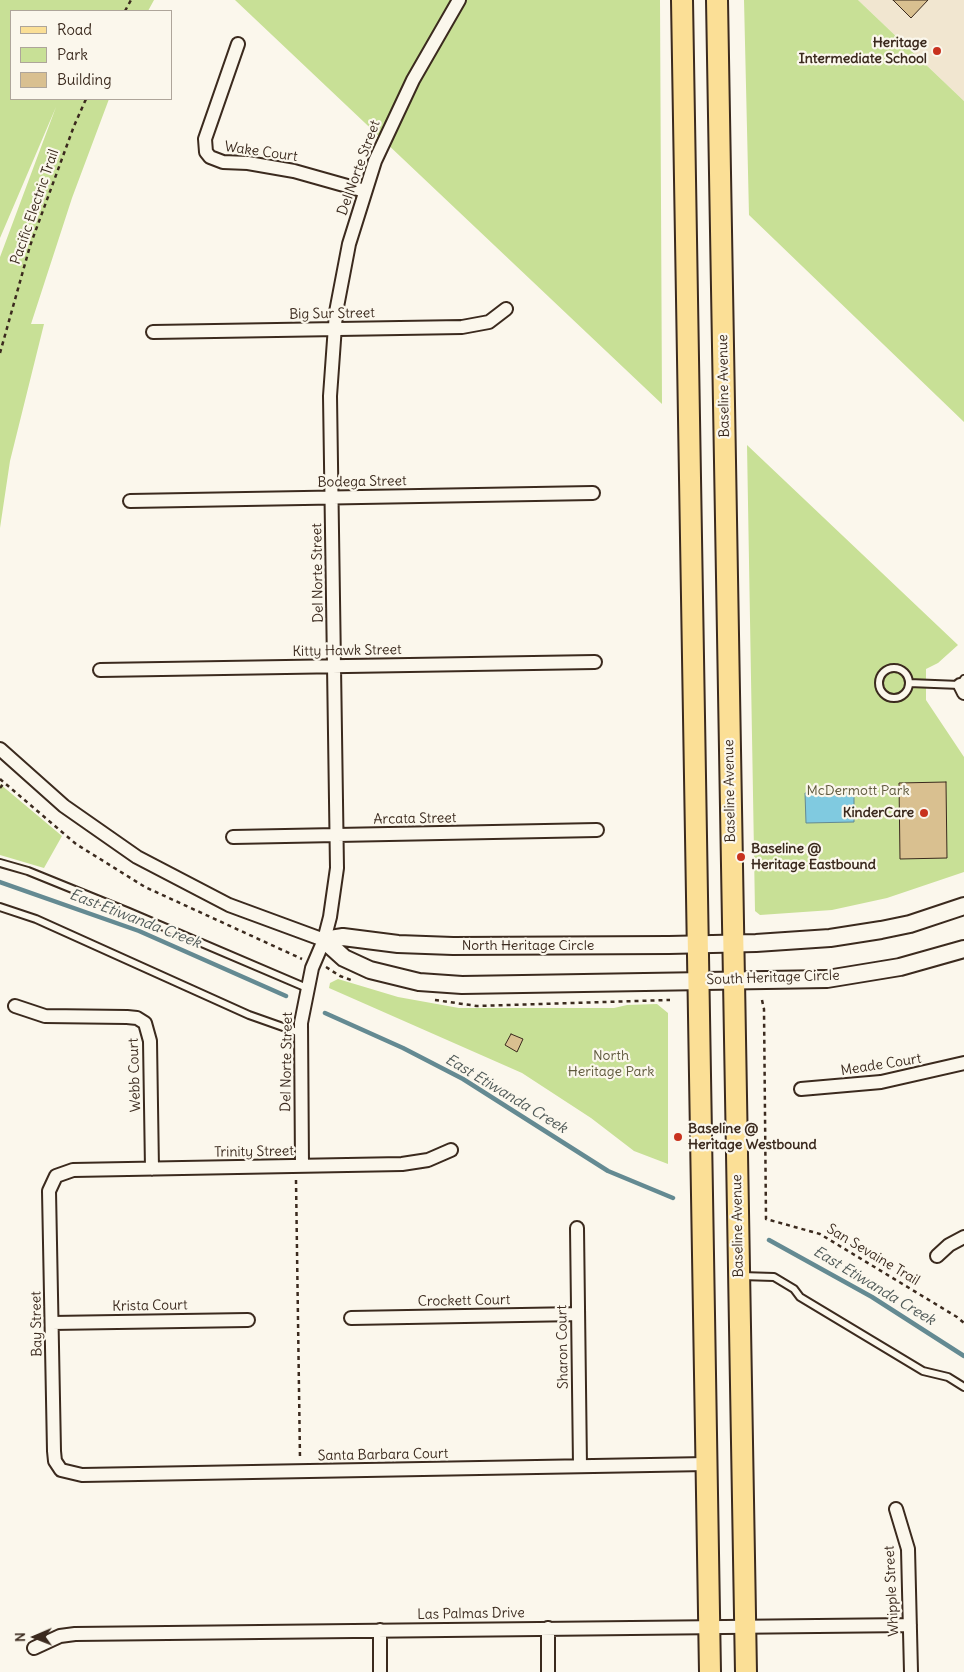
<!DOCTYPE html>
<style>
body{margin:0}
#map{position:relative;width:964px;height:1672px;overflow:hidden;background:#fbf7ec;font-family:Delius,sans-serif}
canvas{display:block}
.legend{position:absolute;left:10px;top:10px;width:162px;height:90px;box-sizing:border-box;background:#fbf7ec;border:1px solid #aea59a;margin:0;padding:6px 9px;list-style:none;font-size:15px;color:#3b2a1e}
.legend li{display:flex;align-items:center;gap:10px;height:25px}
.legend b{width:25px;border:1px solid #aea59a}
.north{position:absolute;left:10px;top:1612px;width:50px;height:50px;-webkit-text-stroke:4px #fbf7ec;paint-order:stroke;rotate:269deg;font-size:14px;font-weight:700;line-height:20px;text-align:center;color:#3b2a1e}
.north::after{content:'';display:block;margin:auto;width:18px;height:22px;background:#3b2a1e;clip-path:polygon(50% 0,100% 100%,50% 72%,0 100%)}
</style>
<div id="map">
<canvas width="964" height="1672"></canvas>
<ul class="legend">
<li><b style="height:6px;background:#fbdf96"></b>Road</li>
<li><b style="height:14px;background:#c8e096"></b>Park</li>
<li><b style="height:14px;background:#d9c090"></b>Building</li>
</ul>
<div class="north">N</div>
</div>
<script>
const g = document.querySelector('canvas').getContext('2d');
g.lineJoin = 'round';
function fill(path, color) { g.fillStyle = color; g.fill(path, 'evenodd'); }
const toPath = rows => new Path2D(rows.map(r => 'M' + r).join(''));
function stroke(path, color, width, dash) { g.strokeStyle = color; g.lineWidth = width; g.lineCap = dash ? 'butt' : 'round'; g.setLineDash(dash || []); g.stroke(path); }
function write(font, color, halo, rows, align = 'center') {
  g.font = font + ' Delius,sans-serif'; g.lineWidth = 4.5; g.setLineDash([]); g.textBaseline = 'middle'; g.strokeStyle = halo; g.fillStyle = color; for (const [text, x, y, turn = 0] of rows) {
    g.save(); g.translate(x, y); g.rotate((+turn || 0) * Math.PI / 180); g.textAlign = isNaN(turn) ? turn : align; if (halo) g.strokeText(text, 0, 0); g.fillText(text, 0, 0); g.restore();
  }
}
fill(toPath([
 [858,0,964,0,964,101]
]), '#f1e6d0');
fill(toPath([
 [0,0,154,0,148,11,11,11,11,99,109,99,72,198,31,324,44,324,10,461,0,528,0,257,56,107,0,238],
 [235,0,660,0,662,404],
 [744,0,858,0,964,101,964,422,749,215],
 [747,445,958,645,938,663,926,669,926,700,964,757,964,872,887,898,832,910,760,915,755,911],
 [0,784,62,836,44,868,0,855],
 [338,979,398,997,459,1008,614,1008,627,1005,657,1004,668,1013,668,1164,634,1151,591,1118,522,1073,329,988,330,983]
]), '#c8e096');
const water = toPath([
 [854,792,854,822,806,823,805,793,854,792]
]);
fill(water, '#80cae0');
stroke(water, '#648a92', 1);
stroke(toPath([
 [0,882,139,931,286,996],
 [325,1013,403,1048,463,1079,608,1171,673,1198],
 [769,1240,872,1297,964,1356]
]), '#648a92', 4.5);
const building = toPath([
 [893,0,928,0,911,18,893,0],
 [946,782,947,858,900,859,899,783,946,782],
 [511,1034,523,1039,517,1052,505,1045,511,1034]
]);
fill(building, '#d9c090');
stroke(building, '#3b2a1e', 1);
const service = toPath([
 '879 683a15 15 0 1 1 30 0a15 15 0 1 1-30 0Z',
 [909,683,960,685,964,679],
 [0,863,28,871,129,912,307,988],
 [0,907,36,919,249,1015,300,1033],
 [741,1276,774,1277,794,1289,800,1297,923,1371,948,1377,964,1387]
]);
const minor = toPath([
 [238,44,205,139,206,152,210,157,223,162,248,163,294,171,365,191],
 [153,332,462,327,489,322,506,309],
 [130,501,593,493],
 [100,670,595,662],
 [960,685,964,693],
 [0,749,64,806,137,857,229,905,324,940],
 [233,837,597,830],
 [15,1006,45,1016,127,1017,137,1018,145,1023,150,1041,152,1169],
 [801,1089,881,1082,964,1063],
 [451,1150,428,1160,402,1164,73,1170,56,1176,49,1191,54,1451,55,1461,61,1470,82,1475,707,1464],
 [302,1166,301,1023,312,968,324,940,330,917,337,868,330,396,336,312,349,244,375,161,413,80,459,0],
 [577,1228,580,1466],
 [937,1256,949,1245,964,1237],
 [351,1318,578,1314],
 [52,1323,248,1320],
 [896,1509,908,1549,911,1672],
 [548,1628,548,1672],
 [380,1630,380,1672],
 [34,1648,60,1636,75,1634,910,1625]
]);
const tertiary = toPath([
 [324,940,344,958,370,970,419,982,462,985,827,979,900,967,964,949],
 [324,940,343,937,398,944,453,946,669,945,756,943,830,938,881,930,910,924,964,906]
]);
const primary = toPath([
 [682,0,710,1672],
 [717,0,746,1672]
]);
stroke(service, '#3b2a1e', 10);
stroke(minor, '#3b2a1e', 16);
stroke(tertiary, '#3b2a1e', 20);
stroke(primary, '#3b2a1e', 24);
stroke(toPath([
 [125,11,131,0],
 [0,353,30,246,74,126,86,99],
 [0,779,76,844,145,887,302,959],
 [0,788,4,783],
 [326,967,340,976,354,981],
 [435,1000,477,1006,670,1000],
 [762,1000,764,1009,766,1219,820,1234,957,1317,964,1323],
 [296,1180,300,1459]
]), '#3b2a1e', 2.5, [4, 4]);
stroke(service, '#fbf7ec', 6);
stroke(minor, '#fbf7ec', 12);
stroke(tertiary, '#fbf7ec', 16);
stroke(primary, '#fbdf96', 20);
for (const [x, y, r, color] of [
 [937,51,5,"#c8321e"],
 [924,813,5,"#c8321e"],
 [741,857,5,"#c8321e"],
 [678,1137,5,"#c8321e"]
]) { const dot = new Path2D(); dot.arc(x, y, r, 0, 2 * Math.PI); g.fillStyle = color; g.fill(dot); stroke(dot, '#fbf7ec', 2); }
write('bold 14px', '#3b2a1e', '#fbf7ec', [
 ["Heritage",927,43],
 ["Intermediate School",927,59],
 ["KinderCare",914,813],
 ["Baseline @",751,849,"left"],
 ["Heritage Eastbound",751,865,"left"],
 ["Baseline @",688,1129,"left"],
 ["Heritage Westbound",688,1145,"left"]
], 'right');
write('14px', '#3b2a1e', '#fbf7ec', [
 ["Wake Court",261,152,8],
 ["Del Norte Street",359,168,-70],
 ["Pacific Electric Trail",35,207,-71],
 ["Big Sur Street",332,314,-1],
 ["Baseline Avenue",724,386,-91],
 ["Bodega Street",362,482,-1],
 ["Del Norte Street",318,573,-91],
 ["Kitty Hawk Street",347,651,-1],
 ["Baseline Avenue",730,791,-91],
 ["Arcata Street",415,819,-1],
 ["North Heritage Circle",528,946],
 ["South Heritage Circle",773,978,-2],
 ["Del Norte Street",287,1062,-89],
 ["Meade Court",881,1065,-9],
 ["Webb Court",135,1075,-92],
 ["Trinity Street",254,1152,-1],
 ["Baseline Avenue",738,1226,-91],
 ["San Sevaine Trail",873,1255,31],
 ["Crockett Court",464,1301,-1],
 ["Krista Court",150,1306,-1],
 ["Bay Street",37,1324,-91],
 ["Sharon Court",563,1347,-91],
 ["Santa Barbara Court",383,1455,-1],
 ["Whipple Street",892,1591,-93],
 ["Las Palmas Drive",471,1614,-1]
]);
write('14px', '#5e583c', '#fbf7ec', [
 ["McDermott Park",858,791],
 ["North",611,1056],
 ["Heritage Park",611,1072]
]);
write('italic 15px', '#505a58', '#fbf7ec', [
 ["East Etiwanda Creek",135,919,21],
 ["East Etiwanda Creek",506,1094,31],
 ["East Etiwanda Creek",874,1286,31]
]);
</script>
